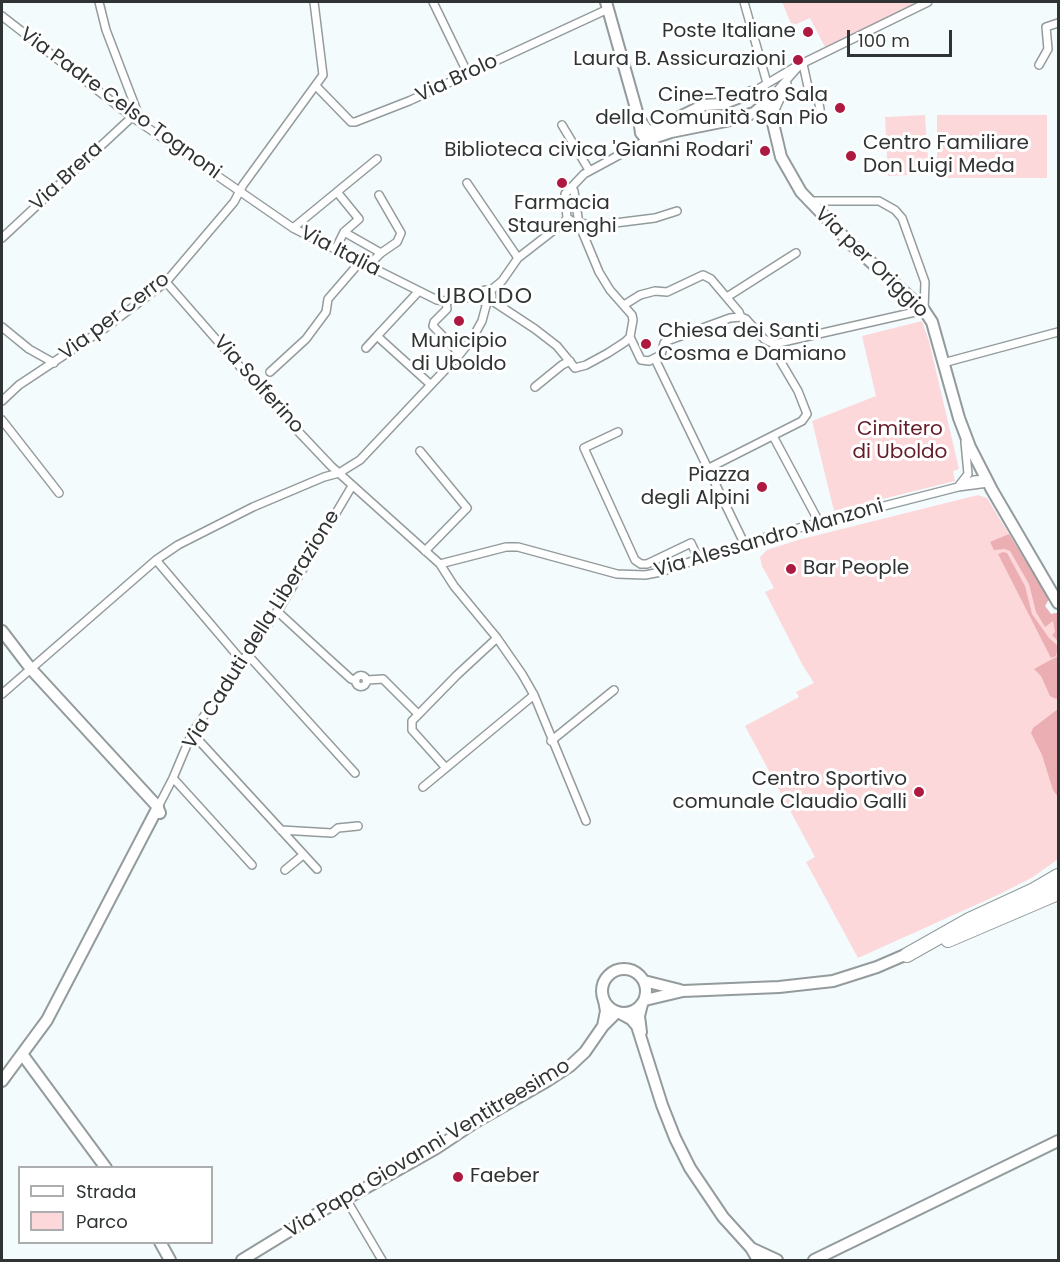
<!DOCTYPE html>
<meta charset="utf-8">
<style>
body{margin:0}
#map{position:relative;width:1060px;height:1262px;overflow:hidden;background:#f3fbfd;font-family:Poppins,sans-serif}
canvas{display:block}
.frame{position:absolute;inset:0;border:3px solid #303334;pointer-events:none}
.legend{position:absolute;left:18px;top:1166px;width:195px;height:78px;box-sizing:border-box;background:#fff;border:2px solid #acadae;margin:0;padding:8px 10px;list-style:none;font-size:18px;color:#303334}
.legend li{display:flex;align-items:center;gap:12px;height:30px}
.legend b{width:30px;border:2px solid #acadae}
.scale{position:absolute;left:847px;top:30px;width:105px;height:27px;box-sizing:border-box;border:3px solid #303334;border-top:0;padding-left:8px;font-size:18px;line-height:21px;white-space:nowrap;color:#303334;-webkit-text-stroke:4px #fff;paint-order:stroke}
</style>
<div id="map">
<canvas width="1060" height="1262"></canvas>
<div class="frame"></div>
<ul class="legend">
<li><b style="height:8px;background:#fff"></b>Strada</li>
<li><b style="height:16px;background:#fdd8da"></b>Parco</li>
</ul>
<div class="scale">100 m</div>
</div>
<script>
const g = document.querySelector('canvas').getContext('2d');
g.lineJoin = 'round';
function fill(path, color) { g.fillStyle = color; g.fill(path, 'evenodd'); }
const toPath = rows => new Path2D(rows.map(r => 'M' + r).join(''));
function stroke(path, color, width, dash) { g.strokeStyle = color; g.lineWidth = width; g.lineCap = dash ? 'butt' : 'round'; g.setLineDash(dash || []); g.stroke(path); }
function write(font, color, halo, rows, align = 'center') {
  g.font = font + ' Poppins,sans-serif'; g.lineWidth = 6; g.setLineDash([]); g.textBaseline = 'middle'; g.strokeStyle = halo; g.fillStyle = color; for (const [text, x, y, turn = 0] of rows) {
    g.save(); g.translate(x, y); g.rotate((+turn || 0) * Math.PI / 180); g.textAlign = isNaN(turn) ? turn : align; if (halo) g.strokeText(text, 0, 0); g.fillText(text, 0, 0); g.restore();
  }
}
fill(toPath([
 [782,2,919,2,825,47,810,18,792,26],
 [925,115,929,174,888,176,885,117],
 [937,115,1047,115,1047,178,937,178],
 [922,321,929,341,959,469,953,471,955,481,834,511,812,421,876,396,862,336],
 [978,495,987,498,1049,599,1045,606,1051,614,1057,613,1058,616,1058,859,1033,877,1000,894,858,958,806,862,815,857,745,726,799,697,796,692,814,683,802,664,765,592,774,588,762,566,760,557,767,550,798,540]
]), '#fdd8da');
fill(toPath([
 [1009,534,1049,599,1045,606,1051,614,1057,613,1058,616,1058,641,1052,635,1055,632,1053,621,1045,627,1036,612,1029,584,1010,551,1005,549,994,550,990,542],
 [1003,552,1007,553,1025,586,1032,614,1049,638,1058,646,1056,656,1051,658,998,554],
 [1058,656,1058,698,1056,699,1050,696,1041,676,1034,669],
 [1058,709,1058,797,1053,790,1042,755,1031,733,1033,728]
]), '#ebaeb2');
const street = toPath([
 [99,2,106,30,142,124],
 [433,2,468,74],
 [744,2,767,83],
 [2,16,132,117,293,228,437,300,446,301,479,296],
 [803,64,808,87,818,99,820,109],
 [1039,65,1048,49,1046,27,1058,23],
 [316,86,351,122,355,122,409,101,608,9],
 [753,92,795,67,928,2],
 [768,101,799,66],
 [774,112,787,84],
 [562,125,589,170],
 [647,140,584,174,565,194,567,218,576,223,599,225,655,218,677,211],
 [467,183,518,258],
 [379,195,401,233,397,242,381,253],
 [293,228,377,159],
 [344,232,381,253,368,266],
 [2,238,132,117],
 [335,250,344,232,359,219,337,192],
 [166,282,277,409,331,466,440,564,454,586,497,638,522,674,534,695,586,821],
 '480 296a6 6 0 1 1 12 0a6 6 0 1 1-12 0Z',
 [419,291,377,336,430,384],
 [490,291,502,281,518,258,563,223,567,218],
 [727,297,796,253],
 [491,300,535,329,557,346,575,368,586,365,608,353,625,342,630,337,633,320,632,315,610,290,599,272,579,224,574,191,571,187],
 [446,301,447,309,434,322,433,326,460,354],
 [624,305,640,295,655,291,667,292,703,275,711,279,739,312,741,317],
 [741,317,746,319,764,339,774,344,924,310,925,282,902,218,895,210,879,201,808,201],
 [2,327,29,349,54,363],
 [630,337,641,360,649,361,661,355,664,343,667,341,730,318,741,317],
 [366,348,377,336],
 [655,359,744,543],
 [943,363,1058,332],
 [270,372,306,339,326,312,328,299,360,262],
 [535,387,562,365,570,361],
 [2,401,19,385,105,328,166,282,234,202,243,185,323,75,314,2],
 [2,420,59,493],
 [618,432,584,448,635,560,641,564,647,564,691,543,698,558],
 [773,436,819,522],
 [420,451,467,508,425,551],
 [707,469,802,421,807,414,798,391,775,352,774,344],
 [963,485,974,480,986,479],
 [958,487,968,474,965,442],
 [156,560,242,661],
 [440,564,506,547,518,547,617,574,645,575,661,572,744,543,810,525,958,487,988,483],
 [277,611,329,659,351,679,356,680],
 [247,654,355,773],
 '355.5 681a5.5 5.5 0 1 1 11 0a5.5 5.5 0 1 1-11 0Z',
 [367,680,383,679,418,714],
 [2,694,156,560,178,545,253,507,324,477,339,473,360,460,460,354,472,339,482,321,487,302],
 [192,733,317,869],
 [551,741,614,690],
 [446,768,412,730,412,721,457,675,497,638],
 [173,778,252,865],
 [423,787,534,695],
 [158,807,173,778,192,733,281,606,352,486],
 [281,830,332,833,338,828,358,826],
 [285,870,303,855],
 [346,1199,382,1260]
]);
const secondary = toPath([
 [606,2,639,119,641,133,647,140],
 [639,119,647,130,651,131,704,105,722,104,753,92,759,93,768,101,774,112,772,119,781,157,801,192,851,244,924,310,932,322,959,418,970,447,992,490,1058,603],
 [650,139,671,132,726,121,754,113,768,101],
 [2,631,31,669,157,806,160,813],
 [604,1000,606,1011,603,1026,617,1012],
 [620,1013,631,1019,637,1026,662,1105,675,1138,690,1168,723,1217,751,1248,758,1260],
 [641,1032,639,1016,642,1004],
 [22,1054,106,1168],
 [2,1081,47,1020,158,807],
 [160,1242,170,1260],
 [751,1248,777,1260],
 [242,1260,330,1206,346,1199,435,1149,474,1123,547,1081,570,1066,585,1052,603,1026],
 [814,1260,1058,1141]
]);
const primary = toPath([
 [1037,895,1058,885],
 '602 991a22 22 0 1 1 44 0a22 22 0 1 1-44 0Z',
 [644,981,680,990],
 [645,1000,683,991,779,987,833,981,877,967,914,951]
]);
const highway = toPath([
 [948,940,1058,893],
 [907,955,969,920,1034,890,1058,876]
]);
stroke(street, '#949b9d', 10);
stroke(secondary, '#949b9d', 14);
stroke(primary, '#949b9d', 14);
stroke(highway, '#949b9d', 16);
stroke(street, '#fff', 7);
stroke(secondary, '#fff', 10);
stroke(primary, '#fff', 10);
stroke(highway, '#fff', 14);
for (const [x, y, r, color] of [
 [808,32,6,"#ad1940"],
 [798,60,6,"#ad1940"],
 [840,108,6,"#ad1940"],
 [765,151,6,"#ad1940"],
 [851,156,6,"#ad1940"],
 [562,183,6,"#ad1940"],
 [459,321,6,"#ad1940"],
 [646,344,6,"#ad1940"],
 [762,487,6,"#ad1940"],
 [791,569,6,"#ad1940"],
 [919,792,6,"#ad1940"],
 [458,1177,6,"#ad1940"]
]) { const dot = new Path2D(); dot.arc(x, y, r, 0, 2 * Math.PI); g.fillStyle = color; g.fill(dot); stroke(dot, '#fff', 2); }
write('20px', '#303334', '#fff', [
 ["Poste Italiane",796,32],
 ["Laura B. Assicurazioni",786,60],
 ["Cine-Teatro Sala",828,96],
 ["della Comunità San Pio",828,119],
 ["Centro Familiare",863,144,"left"],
 ["Don Luigi Meda",863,167,"left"],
 ["Biblioteca civica 'Gianni Rodari'",753,151],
 ["Farmacia",562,204,"center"],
 ["Staurenghi",562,227,"center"],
 ["Chiesa dei Santi",658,332,"left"],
 ["Cosma e Damiano",658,355,"left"],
 ["Municipio",459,342,"center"],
 ["di Uboldo",459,365,"center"],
 ["Piazza",750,476],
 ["degli Alpini",750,499],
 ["Bar People",803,569,"left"],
 ["Centro Sportivo",907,780],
 ["comunale Claudio Galli",907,803],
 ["Faeber",470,1177,"left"]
], 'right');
write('20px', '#303334', '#fff', [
 ["Via Brolo",457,79,-25],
 ["Via Padre Celso Tognoni",120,104,36],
 ["Via Brera",67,177,-43],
 ["Via Italia",340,252,27],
 ["Via per Origgio",871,263,44],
 ["Via per Cerro",115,317,-37],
 ["Via Solferino",258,385,48],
 ["Via Alessandro Manzoni",769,539,-16],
 ["Via Caduti della Liberazione",262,630,-58],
 ["Via Papa Giovanni Ventitreesimo",428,1149,-31]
]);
write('20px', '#641d29', '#fff', [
 ["Cimitero",900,430],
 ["di Uboldo",900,453]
]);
g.letterSpacing = '1.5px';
write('22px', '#303334', '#fff', [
 ["UBOLDO",485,297]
]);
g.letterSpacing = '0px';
</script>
